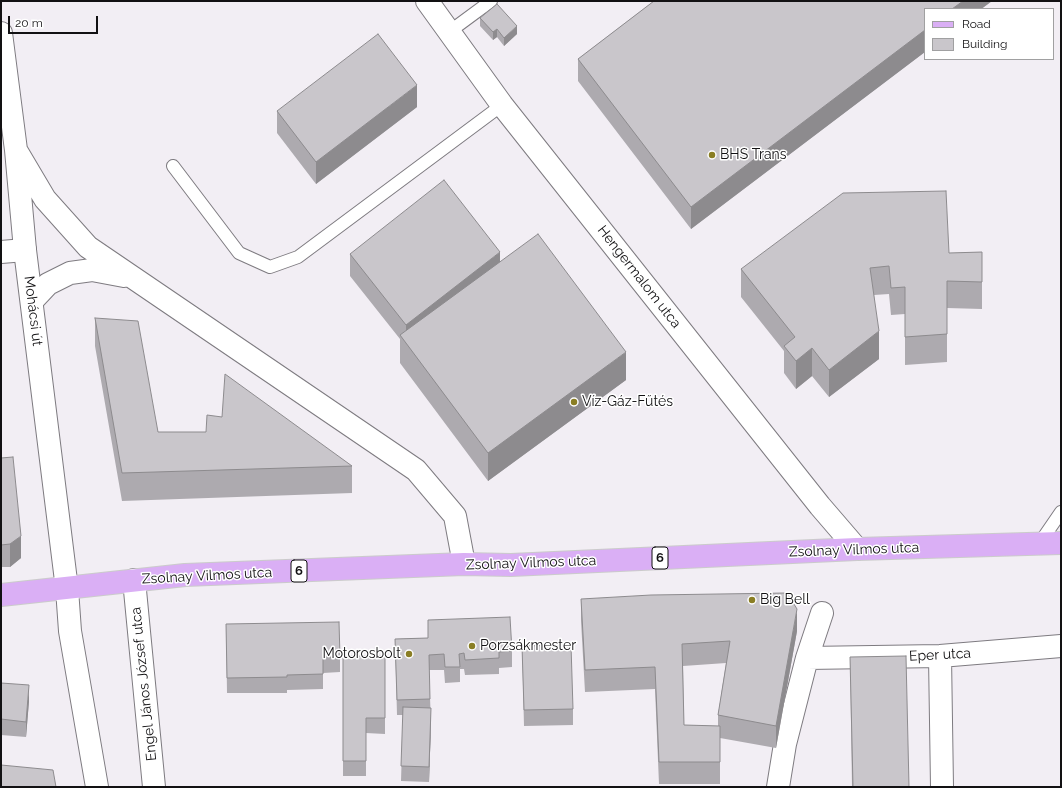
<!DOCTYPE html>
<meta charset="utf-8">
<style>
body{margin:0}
#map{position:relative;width:1062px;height:788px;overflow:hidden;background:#f2eef4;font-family:Raleway,sans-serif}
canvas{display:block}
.frame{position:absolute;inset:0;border:2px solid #121113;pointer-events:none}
.legend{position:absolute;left:924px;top:8px;width:130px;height:52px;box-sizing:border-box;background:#fff;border:1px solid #a0a0a1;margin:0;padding:5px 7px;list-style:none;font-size:12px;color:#121113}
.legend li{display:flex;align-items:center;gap:8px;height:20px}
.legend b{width:20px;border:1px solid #a0a0a1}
.scale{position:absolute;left:8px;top:16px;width:90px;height:18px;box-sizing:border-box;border:2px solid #121113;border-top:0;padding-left:5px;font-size:12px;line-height:14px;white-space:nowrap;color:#121113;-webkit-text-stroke:3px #fff;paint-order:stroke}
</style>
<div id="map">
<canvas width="1062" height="788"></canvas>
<div class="frame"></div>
<ul class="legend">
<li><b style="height:5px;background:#daaff5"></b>Road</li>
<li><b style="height:11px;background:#c9c6cb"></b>Building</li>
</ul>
<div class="scale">20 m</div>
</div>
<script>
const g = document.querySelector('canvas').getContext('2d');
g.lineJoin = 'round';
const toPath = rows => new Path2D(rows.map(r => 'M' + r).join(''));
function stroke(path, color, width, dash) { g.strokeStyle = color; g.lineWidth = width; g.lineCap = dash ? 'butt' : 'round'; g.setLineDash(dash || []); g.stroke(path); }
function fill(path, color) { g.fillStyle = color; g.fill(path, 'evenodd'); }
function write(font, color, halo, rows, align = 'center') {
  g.font = font + ' Raleway,sans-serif'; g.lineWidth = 3; g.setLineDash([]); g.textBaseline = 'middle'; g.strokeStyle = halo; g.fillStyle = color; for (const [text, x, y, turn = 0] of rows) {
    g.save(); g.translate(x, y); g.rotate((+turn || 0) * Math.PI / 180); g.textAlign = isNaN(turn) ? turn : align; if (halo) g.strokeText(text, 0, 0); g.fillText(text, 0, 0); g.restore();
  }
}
const service = toPath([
 [449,32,491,1],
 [173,166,239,253,270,267,298,257,502,105],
 [1039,544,1061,512]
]);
const minor = toPath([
 [427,1,502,105,820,506,857,549],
 [1,252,25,250],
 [940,656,942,787],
 [807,658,822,613],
 [778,787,785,744,807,658,940,656,1061,646]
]);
const tertiary = toPath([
 [134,580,154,787],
 [67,589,70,631,97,787]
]);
const secondary = toPath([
 [1,33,16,150,25,250,67,589],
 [16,150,45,199,88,247,416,470,455,516,464,564],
 [32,301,48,284,70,273,92,270,124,276]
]);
const primary = toPath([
 [1,595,185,575,464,564,511,565,857,549,1061,543]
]);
stroke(service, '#7e7b80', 14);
stroke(minor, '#7e7b80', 24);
stroke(tertiary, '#7e7b80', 24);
stroke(secondary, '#7e7b80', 24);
stroke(primary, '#cbcbcb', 24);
stroke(service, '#fff', 12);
stroke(minor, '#fff', 22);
stroke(tertiary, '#fff', 22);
stroke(secondary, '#fff', 22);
stroke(primary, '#daaff5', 22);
fill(toPath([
 [654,1,992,1,691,229,578,81,578,59],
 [480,18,517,34,504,46,497,37,493,40,480,26],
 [417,107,316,184,277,133,277,111],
 [982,252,982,309,947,308,947,362,905,365,905,314,891,315,889,294,874,295,879,359,829,397,812,376,796,389,784,373,784,351,741,297,741,269,949,253],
 [350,254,500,261,626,380,488,481,400,363,400,339,350,276],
 [95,318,158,432,352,466,352,493,122,501,95,346],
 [1,458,21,558,10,567,1,567],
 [581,599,797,631,776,748,720,738,720,784,659,784,655,689,585,692,581,621],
 [726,663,718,715,718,726,684,725,683,666],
 [428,620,512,651,512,667,499,668,499,674,465,675,464,669,460,669,460,682,445,683,444,670,429,670,431,724,429,782,401,781,403,715,397,715,395,639,428,638],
 [226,624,340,657,340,672,323,673,323,689,287,690,287,693,227,693],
 [522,646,573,709,573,725,524,726],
 [343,656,385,656,385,734,366,733,366,776,343,776],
 [850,657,909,787,852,787],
 [1,683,29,701,26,737,1,735]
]), '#adaaaf');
fill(toPath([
 [963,1,992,1,981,9,952,9],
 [517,26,517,34,504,46,504,38],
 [497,29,497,37,493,40,493,32],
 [925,30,925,52,691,229,691,207],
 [417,85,417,107,316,184,316,162],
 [500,252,500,274,406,343,406,325],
 [879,331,879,359,829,397,829,370],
 [812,348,812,376,796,389,796,361],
 [626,352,626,380,488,481,488,453],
 [21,536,21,558,10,567,10,544],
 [797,609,797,631,776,748,776,726],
 [29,685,29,701,26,737,26,722],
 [431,708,431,724,429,782,429,767]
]), '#8d8b8e');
const building = toPath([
 [654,1,963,1,952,9,925,9,925,30,691,207,578,59,654,1],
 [497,4,517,26,504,38,497,29,493,32,480,18,497,4],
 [378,34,417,85,316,162,277,111,378,34],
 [444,180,500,252,406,325,350,254,444,180],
 [946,191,949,253,982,252,982,282,947,281,947,334,905,337,905,287,891,288,889,266,870,268,879,331,829,370,812,348,796,361,784,346,795,337,741,269,843,193,946,191],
 [538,234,626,352,488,453,400,335,538,234],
 [95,318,138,321,158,432,206,432,207,415,222,417,225,374,352,466,122,473,95,318],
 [13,457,21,536,10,544,1,545,1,458,13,457],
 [787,593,797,609,776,726,718,715,730,641,682,644,684,725,720,726,720,762,659,762,655,667,585,670,581,599,651,595,787,593],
 [510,617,512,651,499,652,499,658,465,660,464,653,459,654,460,667,445,667,444,654,429,655,430,699,397,700,395,639,428,638,428,620,510,617],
 [339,622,340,657,323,657,323,674,287,675,287,677,227,678,226,624,339,622],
 [571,645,573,709,524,710,522,646,571,645],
 [343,656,385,656,385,718,366,718,366,761,343,761,343,656],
 [906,656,909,787,853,787,850,657,906,656],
 [1,683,29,685,26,722,1,719,1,683],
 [403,707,431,708,429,767,401,766,403,707],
 [1,765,53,770,56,787,1,787,1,765]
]);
fill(building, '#c9c6cb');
stroke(building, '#8d8b8e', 1);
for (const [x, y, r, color] of [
 [712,155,4,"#8a7e24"],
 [574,402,4,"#8a7e24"],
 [752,600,4,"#8a7e24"],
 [472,646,4,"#8a7e24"],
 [409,654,4,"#8a7e24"]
]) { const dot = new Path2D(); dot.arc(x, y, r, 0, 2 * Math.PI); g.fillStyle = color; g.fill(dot); stroke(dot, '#fff', 1.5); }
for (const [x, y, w] of [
 [660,558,16],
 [299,571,16]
]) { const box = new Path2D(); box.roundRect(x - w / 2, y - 11, w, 22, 3); g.fillStyle = '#fff'; g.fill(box); stroke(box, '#121113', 1); }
write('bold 13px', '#121113', null, [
 ["6",660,558],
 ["6",299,571]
]);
write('14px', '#121113', '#fff', [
 ["BHS Trans",720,155],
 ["Víz-Gáz-Fűtés",582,402],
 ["Big Bell",760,600],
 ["Porzsákmester",480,646],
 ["Motorosbolt",401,654,"right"]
], 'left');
write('14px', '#121113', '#fff', [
 ["Hengermalom utca",639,277,52],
 ["Mohácsi út",33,311,83],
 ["Zsolnay Vilmos utca",854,550,-2],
 ["Zsolnay Vilmos utca",531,563,-2],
 ["Zsolnay Vilmos utca",207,576,-3],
 ["Eper utca",940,655,-3],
 ["Engel János József utca",144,684,-96]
]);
</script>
